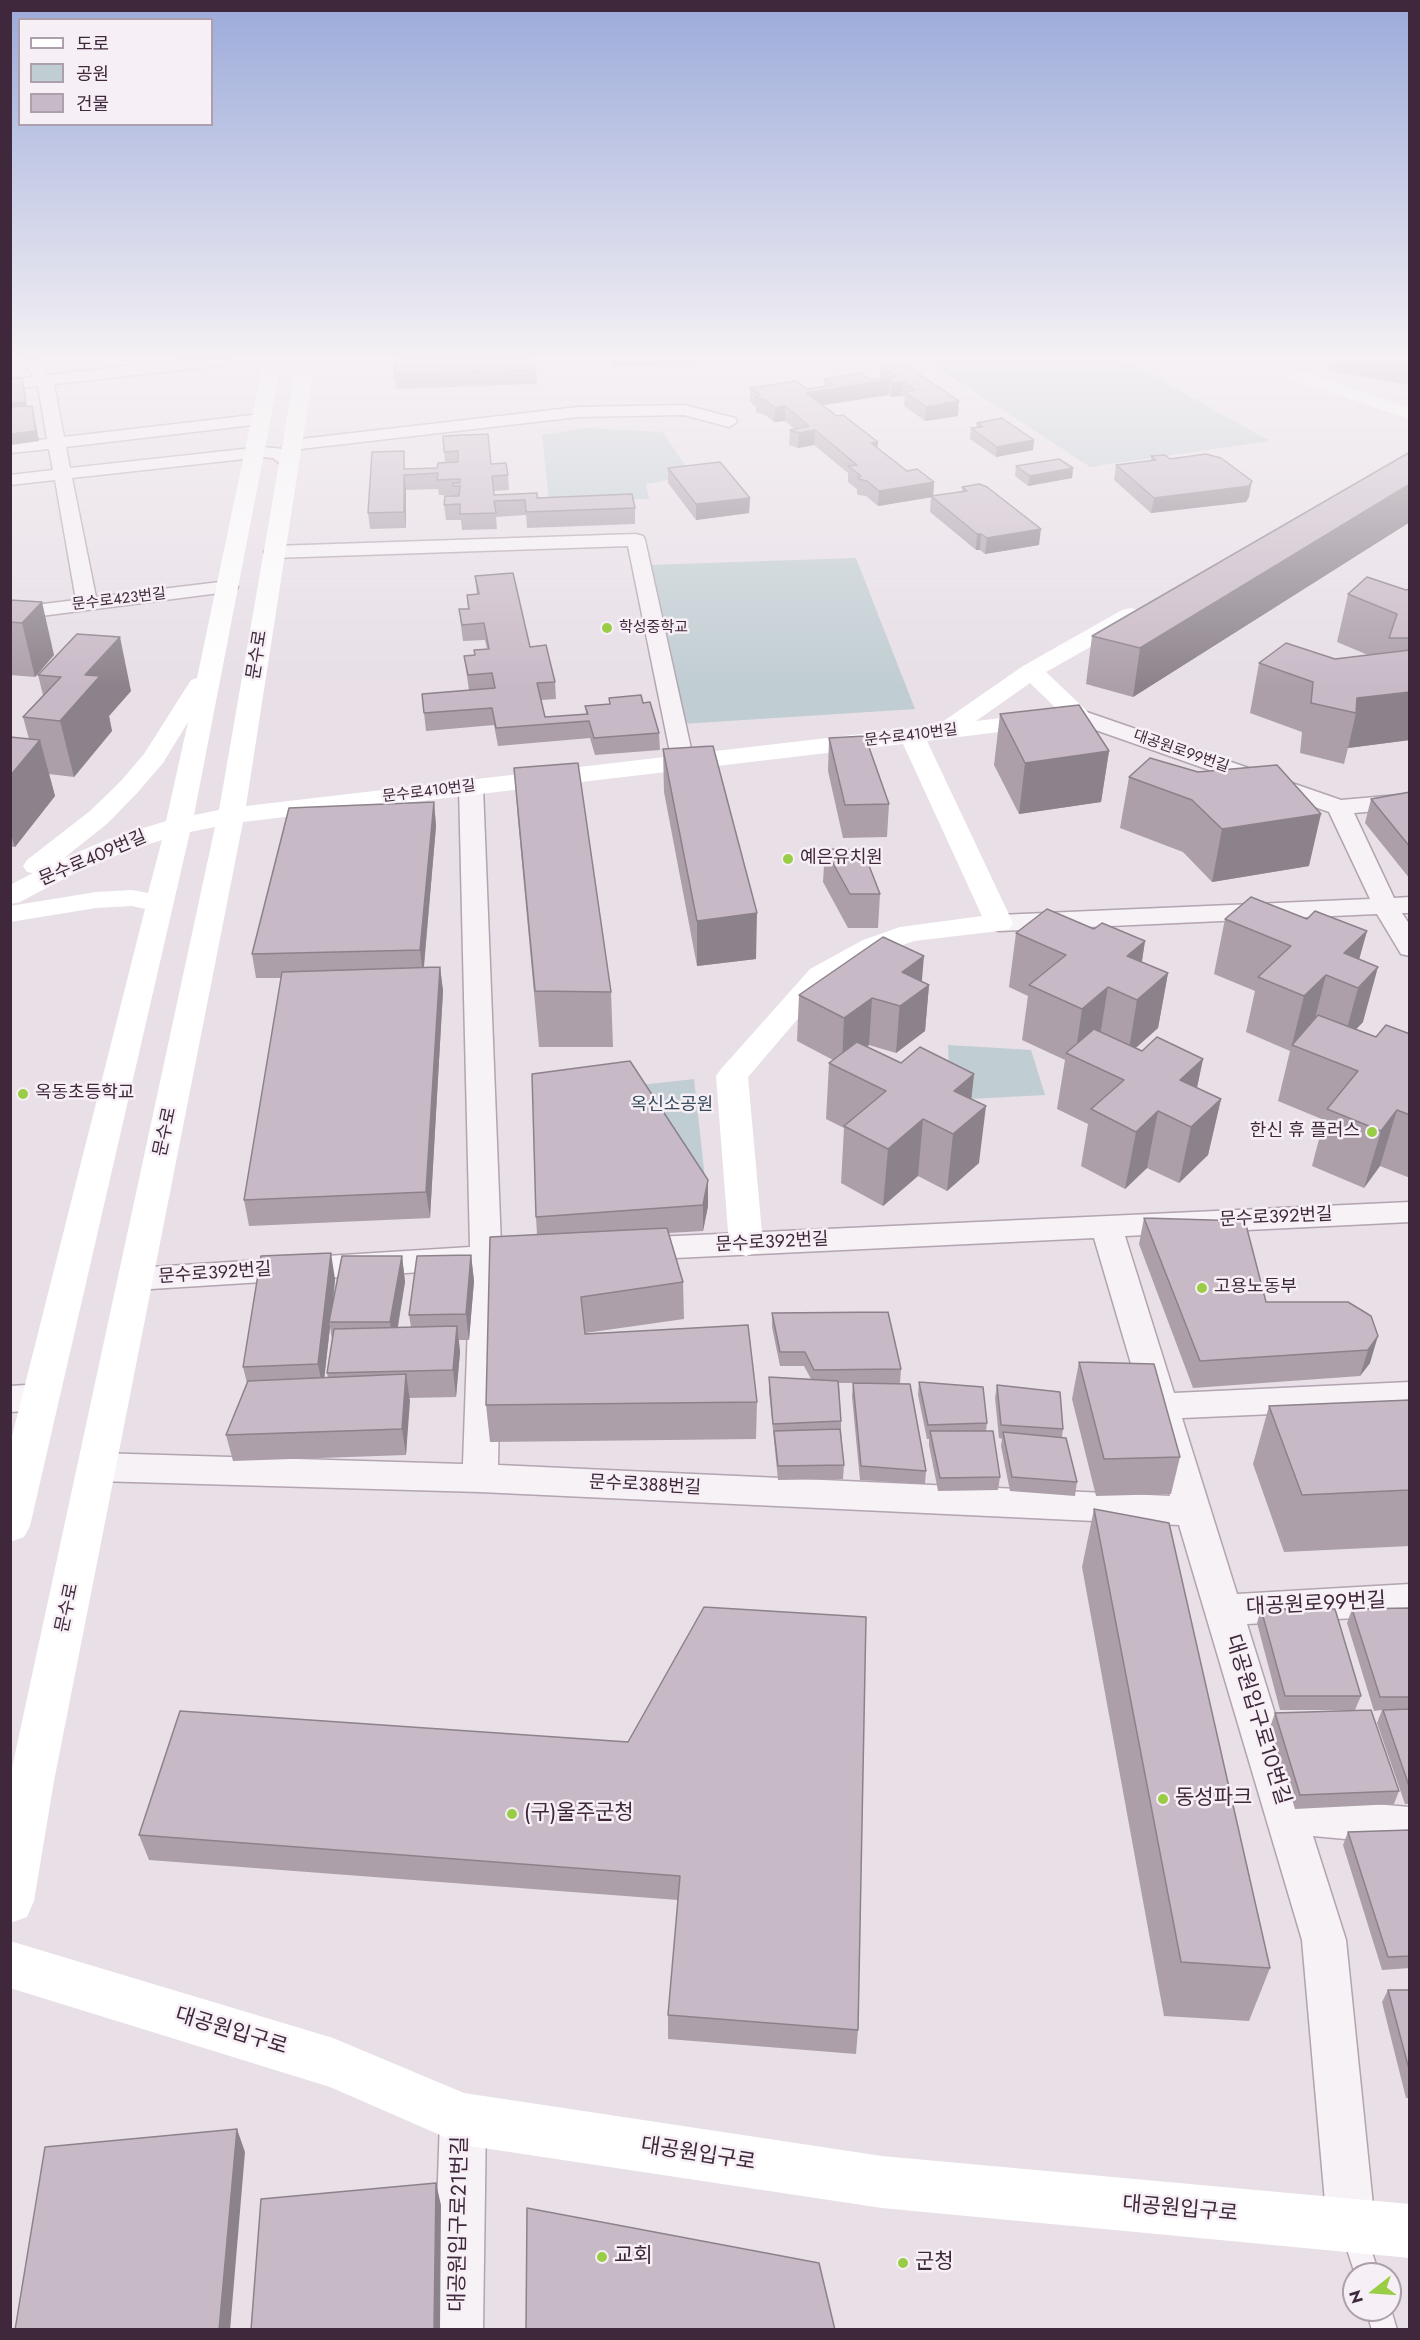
<!DOCTYPE html>
<meta charset="utf-8">
<style>
body{margin:0}
#map{position:relative;width:1420px;height:2340px;overflow:hidden;background:#e8dfe7;font-family:Jost,"Noto Sans KR",sans-serif}
canvas{display:block}
.frame{position:absolute;inset:0;border:12px solid #3f283b;pointer-events:none}
.legend{position:absolute;left:18px;top:18px;width:195px;height:108px;box-sizing:border-box;background:#f6eff5;border:2px solid #ad9fab;margin:0;padding:8px 10px;list-style:none;font-size:18px;color:#3f283b}
.legend li{display:flex;align-items:center;gap:12px;height:30px}
.legend b{width:30px;border:2px solid #ad9fab}
.north{position:absolute;left:1342px;top:2262px;width:60px;height:60px;box-sizing:border-box;background:#f6eff5;border:2px solid #ad9fab;border-radius:50%;rotate:253deg;font-size:16px;font-weight:700;line-height:24px;text-align:center;color:#3f283b}
.north::after{content:'';display:block;margin:auto;width:21px;height:27px;background:#98cd45;clip-path:polygon(50% 0,100% 100%,50% 72%,0 100%)}
</style>
<div id="map">
<canvas width="1420" height="2340"></canvas>
<div class="frame"></div>
<ul class="legend">
<li><b style="height:8px;background:#fff"></b>도로</li>
<li><b style="height:16px;background:#c0cdd2"></b>공원</li>
<li><b style="height:16px;background:#c8b9c6"></b>건물</li>
</ul>
<div class="north">N</div>
</div>
<script>
const g = document.querySelector('canvas').getContext('2d');
g.lineJoin = 'round';
function fill(path, color) { g.fillStyle = color; g.fill(path, 'evenodd'); }
const toPath = rows => new Path2D(rows.map(r => 'M' + r).join(''));
function stroke(path, color, width, dash) { g.strokeStyle = color; g.lineWidth = width; g.lineCap = dash ? 'butt' : 'round'; g.setLineDash(dash || []); g.stroke(path); }
function write(font, color, halo, rows, align = 'center') {
  g.font = font + ' Jost,"Noto Sans KR",sans-serif'; g.lineWidth = 5; g.setLineDash([]); g.textBaseline = 'middle'; g.strokeStyle = halo; g.fillStyle = color; for (const [text, x, y, turn = 0] of rows) {
    g.save(); g.translate(x, y); g.rotate((+turn || 0) * Math.PI / 180); g.textAlign = isNaN(turn) ? turn : align; if (halo) g.strokeText(text, 0, 0); g.fillText(text, 0, 0); g.restore();
  }
}
fill(toPath([
 [926,360,1125,360,1270,441,1090,467],
 [586,428,663,432,692,476,646,484,649,499,549,501,542,435],
 [856,558,915,709,681,724,647,565],
 [948,1045,1031,1050,1045,1095,950,1100],
 [694,1079,708,1206,631,1086]
]), '#c0cdd2');
const lane = toPath([
 [1354,2222,1363,2225,1379,2274,1355,2274,1342,2234,1345,2225,1354,2222],
 [1390,2306,1397,2330,1372,2330,1366,2310,1390,2310,1390,2306]
]);
const street = toPath([
 [22,360,38,360,49,375,180,360,233,360,225,365,54,384,64,437,261,414,267,415,269,419,261,424,66,447,70,468,262,447,284,449,295,458,298,462,295,466,289,467,283,466,273,458,262,457,72,478,96,597,228,581,235,583,238,587,235,591,10,620,10,608,76,600,55,480,10,485,10,475,53,470,49,449,10,453,10,443,47,439,38,386,10,389,10,379,34,377,22,360],
 [684,405,735,418,737,422,729,427,684,415,578,417,292,450,286,449,283,445,286,441,292,440,578,407,684,405],
 [636,534,643,536,645,540,694,762,691,767,683,769,675,767,672,762,628,546,274,558,267,556,264,552,267,548,274,546,636,534],
 [1078,709,1341,800,1410,794,1410,808,1354,813,1394,898,1410,897,1410,913,1402,913,1410,925,1410,956,1401,954,1377,914,999,931,990,928,986,923,990,918,999,915,1370,899,1329,812,1070,721,1067,716,1070,711,1078,709],
 [471,780,479,782,483,787,501,1245,531,1243,542,1246,547,1254,542,1262,531,1265,502,1267,498,1465,1170,1496,1094,1238,633,1260,622,1257,617,1249,622,1241,633,1238,1410,1202,1410,1222,1125,1236,1174,1393,1410,1382,1410,1408,1182,1418,1237,1594,1410,1584,1410,1615,1247,1624,1301,1798,1410,1807,1410,1845,1313,1836,1346,1940,1375,2225,1368,2242,1351,2249,1334,2242,1327,2225,1302,1940,1179,1525,480,1492,97,1481,85,1477,79,1467,85,1457,97,1453,463,1464,470,1269,135,1290,124,1287,119,1279,124,1271,135,1268,470,1247,459,787,463,782,471,780],
 [41,1384,53,1388,58,1397,53,1406,41,1410,10,1412,10,1386,41,1384],
 [463,2096,480,2102,486,2119,483,2330,433,2330,440,2119,446,2102,463,2096]
]);
stroke(lane, '#b2a4b0', 3);
stroke(street, '#b2a4b0', 3);
fill(lane, '#f7f2f6');
fill(street, '#f7f2f6');
fill(toPath([
 [264,360,282,360,194,815,219,810,297,360,315,360,246,806,938,725,1023,666,1122,610,1130,608,1138,610,1141,615,1138,620,1046,672,1087,711,1090,716,1087,721,927,741,1013,923,1009,929,999,931,914,941,883,952,830,981,748,1077,763,1244,758,1252,746,1256,734,1252,729,1244,716,1076,721,1069,810,969,863,940,900,927,982,916,903,744,243,822,54,1781,34,1901,27,1917,10,1923,10,1777,215,827,190,832,30,1526,24,1537,10,1542,10,1444,145,909,132,906,96,908,10,922,10,906,96,892,132,890,148,893,162,840,127,851,73,874,20,902,10,904,10,885,33,873,27,872,23,866,27,860,90,811,120,782,144,754,191,680,197,678,264,360],
 [1030,683,1059,711,976,721,1030,683],
 [188,722,166,821,109,839,64,858,108,823,138,792,163,763,188,722],
 [1242,360,1268,360,1410,408,1410,419,1244,364,1242,360],
 [10,1941,333,2038,464,2093,882,2156,1410,2204,1410,2258,882,2208,463,2145,330,2087,10,1988,10,1941]
]), '#fff');
fill(toPath([
 [535,360,537,384,396,389,394,374],
 [610,360,701,360,701,364,611,367],
 [1328,360,1410,360,1410,385,1329,371],
 [880,365,958,416,925,421,904,406,905,398,902,396,891,397,888,395,822,405,907,471,934,482,933,496,962,492,962,487,1039,545,985,554,980,550,976,550,930,512,931,497,878,506,866,496,858,495,857,493,857,489,848,482,848,473,814,445,798,448,789,445,790,430,795,429,785,421,774,422,765,415,756,412,756,407,750,402,750,388,807,389,824,387,824,379,871,380,880,379],
 [977,423,1034,440,1033,450,996,457,970,439,971,428,976,428],
 [443,436,508,475,509,490,493,491,494,495,537,498,635,508,635,524,527,528,526,515,496,517,497,529,462,530,461,520,446,520,444,505,453,496,453,495,439,495,438,489,406,490,406,528,370,529,368,513,405,469,437,468,445,463],
 [1410,452,1410,522,1133,697,1086,684,1092,636],
 [1151,456,1170,459,1249,497,1246,502,1151,513,1114,480,1116,465,1151,461],
 [1016,466,1073,468,1072,478,1028,486,1015,476],
 [668,468,750,498,749,513,696,520,668,483],
 [475,576,530,647,555,682,556,699,541,700,545,717,586,714,585,706,609,704,609,698,643,703,659,733,660,750,595,755,590,738,498,746,494,725,426,731,422,694,469,690,464,656,474,655,474,650,487,649,485,640,463,641,461,626,459,609,468,609,467,595,477,595],
 [1410,589,1410,740,1348,748,1344,764,1300,753,1302,732,1250,713,1259,663,1335,659,1368,655,1337,642,1348,594],
 [10,600,54,655,35,677,10,675],
 [77,634,131,691,109,716,112,731,74,777,49,774,55,796,15,847,10,846,10,737,29,739,23,717,43,695,38,675],
 [1000,714,1109,751,1101,802,1019,814,994,765],
 [829,738,889,804,887,837,843,838,828,771],
 [663,749,756,959,697,966,664,792],
 [1150,758,1309,866,1212,882,1183,852,1120,828,1129,777],
 [514,768,611,992,613,1047,539,1047,518,820],
 [1410,792,1410,879,1365,823,1371,799],
 [434,802,436,826,424,967,440,967,443,991,430,1218,249,1226,244,1200,282,978,256,978,252,954],
 [825,849,880,894,878,928,848,928,823,882],
 [1225,919,1307,919,1367,931,1359,959,1363,1022,1356,1029,1376,1037,1410,1034,1410,1178,1380,1166,1364,1188,1312,1166,1324,1120,1278,1101,1290,1051,1246,1032,1255,991,1214,974],
 [1094,929,1145,941,1142,962,1168,973,1158,1028,1135,1048,1142,1051,1203,1059,1197,1088,1221,1099,1208,1155,1179,1183,1147,1168,1125,1189,1081,1166,1088,1124,1057,1109,1065,1060,1022,1040,1028,996,1009,987,1016,933],
 [921,981,929,985,925,1031,896,1053,869,1045,866,1047,901,1063,974,1074,971,1099,979,1163,947,1191,918,1176,883,1206,841,1183,844,1128,826,1119,829,1063,833,1060,797,1041,799,995],
 [708,1180,708,1206,703,1231,668,1233,683,1282,684,1319,585,1333,757,1402,756,1439,490,1442,486,1405,537,1235,536,1217],
 [1144,1218,1266,1302,1371,1316,1370,1363,1360,1376,1193,1388,1139,1244],
 [471,1255,474,1281,469,1340,459,1340,460,1352,456,1397,409,1398,406,1455,233,1461,226,1435,247,1383,243,1367,335,1279,333,1305,402,1256,405,1282,398,1327,411,1327,409,1315],
 [330,1327,332,1340,327,1373,328,1378,324,1378],
 [772,1313,901,1369,900,1383,839,1383,841,1421,841,1430,844,1465,843,1479,778,1480,769,1391,769,1377,811,1379,804,1366,780,1366,772,1327],
 [1079,1362,1180,1457,1171,1494,1096,1496,1072,1399],
 [919,1382,987,1423,986,1431,1000,1477,998,1490,938,1491,929,1445,929,1439,927,1439,918,1395],
 [853,1383,926,1471,925,1484,860,1480,852,1397],
 [997,1385,1063,1429,1062,1437,1077,1482,1075,1496,1010,1491,1001,1446,1002,1439,999,1438,995,1398],
 [1410,1400,1410,1546,1284,1552,1253,1464,1269,1406],
 [1094,1509,1270,1968,1249,2021,1164,2016,1082,1567],
 [1410,1608,1410,1804,1405,1804,1377,1723,1382,1710,1374,1711,1347,1623,1352,1609],
 [1261,1609,1361,1696,1355,1710,1280,1710,1257,1623],
 [1275,1713,1399,1791,1394,1804,1295,1809,1270,1727],
 [628,1742,858,2030,856,2054,668,2039,668,2015,678,1900,149,1860,139,1835],
 [1410,1830,1410,1968,1382,1970,1343,1845,1348,1832],
 [1388,1990,1410,1990,1410,2098,1406,2098,1382,2002]
]), '#ac9faa');
fill(toPath([
 [22,378,28,412,10,414,10,403],
 [889,380,888,395,806,408,806,393],
 [903,381,902,396,891,397,892,383],
 [959,401,958,416,925,421,926,407],
 [32,406,39,441,11,445,10,434],
 [785,406,785,421,774,422,775,408],
 [815,430,814,445,798,448,799,433],
 [1034,440,1033,450,996,457,997,447],
 [878,442,877,457,871,443],
 [1073,468,1072,478,1028,486,1030,476],
 [404,475,406,490,406,528,404,512],
 [1252,481,1249,497,1246,502,1151,513,1154,498],
 [934,482,933,497,878,506,879,491],
 [1410,484,1410,522,1133,697,1140,648],
 [750,498,749,513,696,520,696,504],
 [1041,529,1039,545,985,554,987,538],
 [977,534,981,534,980,550,976,550],
 [42,602,54,655,35,677,22,623],
 [120,637,131,691,109,716,112,731,74,777,60,721,85,675],
 [1410,692,1410,740,1348,748,1356,713,1357,698],
 [40,740,55,796,15,847,10,831,10,776],
 [1109,751,1101,802,1019,814,1025,763],
 [434,802,436,826,423,975,420,950],
 [1321,814,1309,866,1212,882,1222,829],
 [757,913,756,959,697,966,697,921],
 [1367,931,1352,985,1344,953],
 [1145,941,1136,996,1127,956],
 [924,956,921,991,929,985,925,1031,896,1053,902,972],
 [440,967,443,991,430,1218,426,1192],
 [1378,967,1363,1022,1343,1043,1358,988],
 [1168,973,1158,1028,1128,1055,1137,1000],
 [1326,975,1312,1030,1292,1045,1304,996],
 [1108,987,1099,1042,1075,1057,1082,1009],
 [872,998,869,1045,842,1065,844,1018],
 [1203,1059,1191,1115,1180,1080],
 [974,1074,969,1121,986,1106,979,1163,947,1191,953,1134,954,1091],
 [1221,1099,1208,1155,1179,1183,1191,1127],
 [1397,1110,1380,1166,1364,1188,1381,1131],
 [1158,1111,1147,1168,1125,1189,1136,1132],
 [923,1119,918,1176,883,1206,888,1149],
 [708,1180,708,1206,703,1231,703,1205],
 [331,1253,335,1279,331,1322,329,1322,330,1327,323,1390,318,1364],
 [471,1255,474,1281,469,1340,466,1314],
 [402,1256,405,1282,394,1348,390,1322],
 [457,1326,460,1352,456,1397,453,1370],
 [1378,1336,1370,1363,1360,1376,1368,1350],
 [406,1374,410,1401,406,1455,402,1429],
 [237,2129,245,2152,230,2330,219,2330],
 [436,2183,441,2205,440,2330,434,2330]
]), '#8c828b');
const building = toPath([
 [395,360,535,360,536,370,394,374,395,360],
 [901,362,959,401,926,407,905,392,915,390,903,381,892,383,889,380,806,393,837,416,843,415,878,442,871,443,907,471,917,469,934,482,879,491,867,481,859,479,858,478,861,476,848,466,857,465,815,430,799,433,790,430,809,426,785,406,775,408,765,400,756,398,760,395,750,388,796,381,807,389,833,385,824,379,861,373,871,380,896,376,880,365,901,362],
 [10,378,22,378,26,402,10,403,10,378],
 [32,406,36,431,10,434,10,407,32,406],
 [1002,418,1034,440,997,447,971,428,983,427,977,423,1002,418],
 [488,434,491,464,506,463,508,475,492,476,494,495,537,493,537,498,632,494,635,508,526,512,525,500,494,501,496,513,460,514,460,504,444,505,445,496,459,496,460,486,453,486,453,483,460,483,460,479,437,480,438,473,404,475,404,512,368,513,372,452,404,451,404,469,437,468,438,463,458,462,458,451,444,452,443,436,488,434],
 [1410,452,1410,484,1140,648,1092,636,1410,452],
 [1206,454,1221,458,1252,481,1249,486,1154,498,1116,465,1156,460,1151,456,1165,455,1170,459,1206,454],
 [1059,459,1073,468,1030,476,1016,466,1059,459],
 [720,462,750,498,696,504,668,468,720,462],
 [979,484,987,487,1041,529,987,538,981,534,977,534,931,496,967,491,962,487,979,484],
 [513,573,530,647,546,645,555,682,537,683,545,717,588,714,585,706,610,704,609,698,641,695,643,703,650,702,659,733,594,738,589,721,496,728,492,708,424,713,422,694,495,688,492,673,468,675,464,656,475,655,474,650,489,649,484,623,462,625,459,609,469,609,467,595,479,594,475,576,513,573],
 [1367,577,1406,590,1410,589,1410,638,1389,638,1397,614,1348,594,1367,577],
 [10,600,42,602,22,623,10,622,10,600],
 [77,634,120,637,85,675,100,676,60,721,23,717,61,677,38,675,77,634],
 [1286,643,1335,659,1410,650,1410,692,1357,698,1356,713,1311,703,1313,682,1259,663,1286,643],
 [1079,705,1109,751,1025,763,1000,714,1079,705],
 [865,736,889,804,845,805,829,738,865,736],
 [10,737,40,740,10,776,10,737],
 [713,746,757,913,697,921,663,749,713,746],
 [1150,758,1198,772,1277,765,1321,814,1222,829,1192,800,1129,777,1150,758],
 [578,763,611,992,535,991,514,768,578,763],
 [1410,792,1410,847,1371,799,1410,792],
 [434,802,420,950,252,954,289,808,434,802],
 [825,849,863,850,880,894,850,894,825,849],
 [1251,897,1307,919,1315,911,1367,931,1344,953,1378,967,1358,988,1326,975,1304,996,1258,977,1291,946,1225,919,1251,897],
 [1047,909,1094,929,1102,923,1145,941,1127,956,1168,973,1137,1000,1108,987,1082,1009,1029,985,1066,955,1016,933,1047,909],
 [883,937,924,956,902,972,929,985,900,1006,872,998,844,1018,799,995,883,937],
 [440,967,426,1192,244,1200,282,972,440,967],
 [1318,1015,1376,1037,1386,1025,1410,1034,1410,1115,1397,1110,1381,1131,1327,1109,1358,1071,1292,1045,1318,1015],
 [1094,1029,1142,1051,1157,1037,1203,1059,1180,1080,1221,1099,1191,1127,1158,1111,1136,1132,1091,1109,1124,1080,1066,1053,1094,1029],
 [857,1042,901,1063,920,1047,974,1074,954,1091,986,1106,953,1134,923,1119,888,1149,844,1126,886,1091,829,1063,857,1042],
 [630,1061,708,1180,703,1205,536,1217,532,1074,630,1061],
 [1144,1218,1245,1221,1266,1302,1348,1302,1371,1316,1378,1336,1368,1350,1200,1361,1144,1218],
 [667,1228,683,1282,581,1297,585,1334,748,1325,757,1402,486,1405,490,1237,667,1228],
 [331,1253,318,1364,243,1367,261,1256,331,1253],
 [471,1255,466,1314,409,1315,417,1256,471,1255],
 [342,1256,402,1256,390,1322,329,1322,342,1256],
 [888,1312,901,1369,814,1370,805,1352,780,1352,772,1313,888,1312],
 [457,1326,453,1370,327,1373,334,1329,457,1326],
 [1079,1362,1154,1364,1180,1457,1104,1459,1079,1362],
 [406,1374,402,1429,226,1435,248,1381,406,1374],
 [769,1377,838,1381,841,1421,773,1424,769,1377],
 [919,1382,983,1387,987,1423,928,1425,919,1382],
 [853,1383,910,1384,926,1471,861,1466,853,1383],
 [997,1385,1060,1392,1063,1429,1001,1425,997,1385],
 [1410,1400,1410,1490,1302,1495,1269,1406,1410,1400],
 [840,1429,844,1465,778,1466,774,1431,840,1429],
 [930,1431,993,1431,1000,1477,940,1478,930,1431],
 [1003,1432,1066,1438,1077,1482,1012,1477,1003,1432],
 [1094,1509,1169,1523,1270,1968,1181,1962,1094,1509],
 [704,1607,866,1617,858,2030,668,2015,680,1876,139,1835,180,1711,628,1742,704,1607],
 [1410,1608,1410,1697,1380,1697,1352,1609,1410,1608],
 [1261,1609,1335,1609,1361,1696,1285,1696,1261,1609],
 [1410,1709,1410,1789,1383,1710,1410,1709],
 [1371,1710,1399,1791,1300,1795,1275,1713,1371,1710],
 [1410,1830,1410,1956,1388,1957,1348,1832,1410,1830],
 [1388,1990,1410,1990,1410,2073,1388,1990],
 [237,2129,219,2330,15,2330,45,2147,237,2129],
 [436,2183,434,2330,251,2330,261,2199,436,2183],
 [527,2208,819,2263,835,2330,526,2330,527,2208]
]);
fill(building, '#c8b9c6');
stroke(building, '#8c828b', 1.5);
const sky = g.createLinearGradient(0, 0, 0, 688);
sky.addColorStop(0, '#9baada');
sky.addColorStop(0.52, '#f5f1f4');
sky.addColorStop(1, '#f5f1f400');
g.fillStyle = sky;
g.fillRect(0, 0, 1420, 688);
for (const [x, y, r, color] of [
 [607,628,6,"#98cd45"],
 [788,859,6,"#98cd45"],
 [23,1094,6,"#98cd45"],
 [1372,1132,6,"#98cd45"],
 [1202,1288,6,"#98cd45"],
 [1163,1799,6,"#98cd45"],
 [512,1814,6,"#98cd45"],
 [602,2257,6,"#98cd45"],
 [903,2263,6,"#98cd45"]
]) { const dot = new Path2D(); dot.arc(x, y, r, 0, 2 * Math.PI); g.fillStyle = color; g.fill(dot); stroke(dot, '#f6eff5', 2); }
write('15px', '#3f283b', '#f6eff5', [
 ["문수로423번길",119,600,-7],
 ["문수로410번길",911,736,-7],
 ["대공원로99번길",1181,752,19],
 ["문수로410번길",429,792,-7]
]);
write('15px', '#3f283b', '#f6eff5', [
 ["학성중학교",619,628]
], 'left');
write('18px', '#3f283b', '#f6eff5', [
 ["문수로",258,655,-81],
 ["문수로409번길",93,859,-23],
 ["문수로",166,1132,-78],
 ["문수로392번길",1276,1218,-3],
 ["문수로392번길",772,1243,-3],
 ["문수로392번길",215,1274,-4],
 ["문수로388번길",645,1486,3],
 ["문수로",68,1608,-78]
]);
write('18px', '#3f283b', '#f6eff5', [
 ["예은유치원",800,859],
 ["옥동초등학교",35,1094],
 ["한신 휴 플러스",1360,1132,"right"],
 ["고용노동부",1214,1288]
], 'left');
write('18px', '#364e5b', '#f6eff5', [
 ["옥신소공원",672,1106]
]);
write('21px', '#3f283b', '#f6eff5', [
 ["대공원로99번길",1316,1605,-3],
 ["대공원입구로10번길",1257,1720,73],
 ["대공원입구로",231,2032,17],
 ["대공원입구로",698,2155,9],
 ["대공원입구로",1180,2210,5],
 ["대공원입구로21번길",460,2224,-89]
]);
write('21px', '#3f283b', '#f6eff5', [
 ["동성파크",1175,1799],
 ["(구)울주군청",524,1814],
 ["교회",614,2257],
 ["군청",915,2263]
], 'left');
</script>
